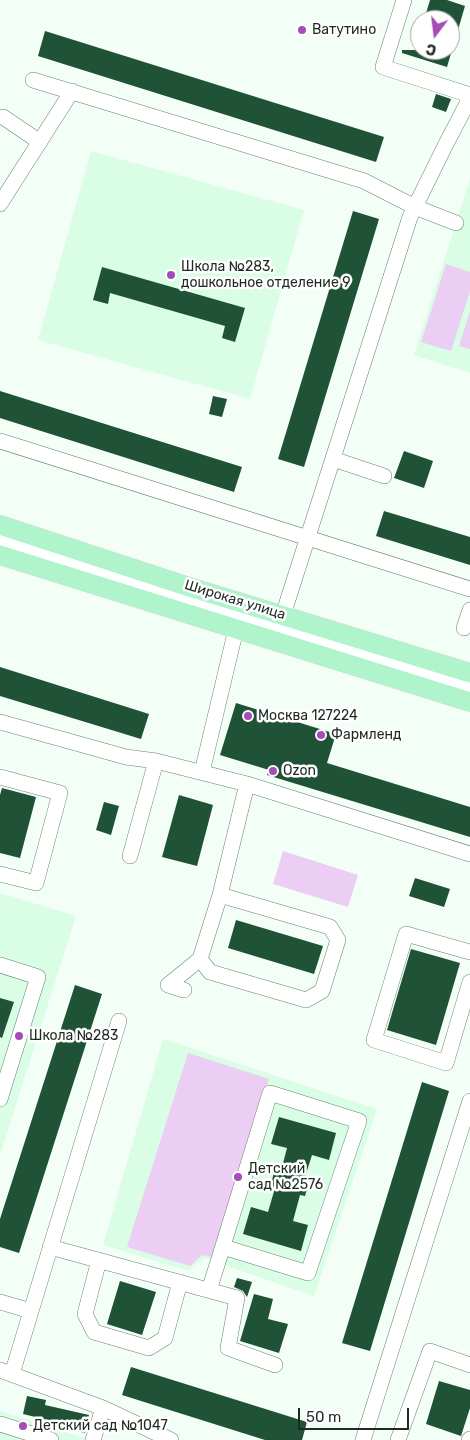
<!DOCTYPE html>
<meta charset="utf-8">
<style>
body{margin:0}
#map{position:relative;width:470px;height:1440px;overflow:hidden;background:#f3fef6;font-family:Rubik,sans-serif}
canvas{display:block}
.north{position:absolute;left:410px;top:10px;width:50px;height:50px;box-sizing:border-box;background:#fff;border:1px solid #a5aaa7;border-radius:50%;rotate:195deg;font-size:14px;font-weight:700;line-height:20px;text-align:center;color:#1f2a23}
.north::after{content:'';display:block;margin:auto;width:18px;height:22px;background:#a54cb8;clip-path:polygon(50% 0,100% 100%,50% 72%,0 100%)}
.scale{position:absolute;left:298px;top:1408px;width:111px;height:22px;box-sizing:border-box;border:2px solid #1f2a23;border-top:0;padding-left:6px;font-size:15px;line-height:18px;white-space:nowrap;color:#1f2a23;-webkit-text-stroke:4px #fff;paint-order:stroke}
</style>
<div id="map">
<canvas width="470" height="1440"></canvas>
<div class="north">С</div>
<div class="scale">50 m</div>
</div>
<script>
const g = document.querySelector('canvas').getContext('2d');
g.lineJoin = 'round';
function fill(path, color) { g.fillStyle = color; g.fill(path, 'evenodd'); }
const toPath = rows => new Path2D(rows.map(r => 'M' + r).join(''));
function stroke(path, color, width, dash) { g.strokeStyle = color; g.lineWidth = width; g.lineCap = dash ? 'butt' : 'round'; g.setLineDash(dash || []); g.stroke(path); }
function write(font, color, halo, rows, align = 'center') {
  g.font = font + ' Rubik,sans-serif'; g.lineWidth = 5; g.setLineDash([]); g.textBaseline = 'middle'; g.strokeStyle = halo; g.fillStyle = color; for (const [text, x, y, turn = 0] of rows) {
    g.save(); g.translate(x, y); g.rotate((+turn || 0) * Math.PI / 180); g.textAlign = isNaN(turn) ? turn : align; if (halo) g.strokeText(text, 0, 0); g.fillText(text, 0, 0); g.restore();
  }
}
fill(toPath([
 [91,151,304,210,250,399,38,340],
 [470,179,470,373,414,355],
 [0,893,76,916,0,1155],
 [163,1039,377,1109,314,1296,204,1258,189,1271,103,1245],
 [0,1411,90,1440,0,1440]
]), '#d9fde5');
fill(toPath([
 [446,264,470,272,470,291,451,351,421,342],
 [470,311,470,349,459,346],
 [283,851,358,875,348,907,273,884],
 [188,1053,269,1079,211,1257,202,1255,190,1266,127,1247]
]), '#eccdf3');
fill(toPath([
 [430,0,447,0,465,6,453,47,450,46,450,20,424,20],
 [45,31,384,137,376,162,38,56],
 [402,50,452,50,447,67,402,53],
 [436,94,451,99,446,112,432,107],
 [353,211,379,219,304,467,278,459],
 [102,267,245,308,235,342,222,338,225,326,110,293,108,304,93,300],
 [0,391,242,467,234,492,0,418],
 [213,396,227,399,222,417,209,414],
 [404,451,433,461,424,488,394,478],
 [384,511,470,537,470,565,376,536],
 [0,667,149,714,141,739,0,696],
 [236,703,336,734,327,763,470,807,470,837,267,775,269,770,220,755],
 [2,788,36,797,20,858,0,853,0,795],
 [179,795,213,805,197,866,162,857],
 [104,802,119,806,111,835,96,830],
 [415,878,450,889,444,907,409,896],
 [236,920,323,946,314,974,228,948],
 [411,949,460,963,436,1045,387,1030],
 [75,985,102,994,19,1253,0,1247,0,1219],
 [0,998,14,1002,2,1038,0,1037],
 [422,1082,449,1091,370,1351,342,1343],
 [279,1117,336,1133,329,1160,312,1155,304,1180,309,1182,305,1196,300,1195,293,1221,308,1225,301,1251,243,1234,251,1207,268,1212,275,1188,270,1187,274,1173,280,1175,287,1148,271,1144],
 [237,1278,252,1282,247,1297,243,1291,234,1287],
 [120,1281,156,1292,142,1335,107,1324],
 [254,1294,273,1299,268,1319,288,1324,279,1353,240,1341],
 [131,1367,307,1422,302,1440,265,1440,122,1395],
 [439,1381,470,1390,470,1408,461,1436,426,1424],
 [27,1396,46,1400,45,1405,89,1415,85,1433,55,1426,56,1422,23,1414]
]), '#1f5236');
const minor = toPath([
 [404,0,383,67,470,95],
 [33,80,364,181,415,207,456,223],
 [3,117,40,142],
 [0,204,72,91],
 [0,441,470,589],
 [333,459,384,476],
 [0,540,470,686],
 [283,615,410,217,445,146,470,98],
 [464,628,470,610],
 [0,722,126,757,156,761,247,784,470,854],
 [202,772,236,629],
 [0,777,60,793,36,883,0,874],
 [130,856,156,761],
 [470,952,406,934,374,1040,446,1063,470,982],
 [200,959,210,972,306,1000,322,991,338,940,330,927,220,895],
 [0,965,38,977,0,1099],
 [184,990,168,985,200,959,220,895,247,784],
 [50,1247,237,1298,228,1348,275,1365],
 [99,1260,85,1314,94,1332,149,1348,165,1338,180,1282],
 [209,1290,218,1262,270,1093,359,1121,308,1273,223,1247],
 [0,1302,31,1311],
 [0,1370,103,1408,171,1440],
 [12,1374,119,1021],
 [0,1424,51,1440],
 [93,1440,103,1408],
 [363,1440,470,1101],
 [398,1440,430,1351,470,1365],
 [469,1440,470,1439]
]);
const major = toPath([
 [0,525,183,585,470,673],
 [0,555,470,702]
]);
stroke(minor, '#698372', 16);
stroke(major, '#d7d9d7', 20);
stroke(minor, '#fff', 15);
stroke(major, '#aff4cb', 19);
for (const [x, y, r, color] of [
 [302,30,5,"#a54cb8"],
 [171,275,5,"#a54cb8"],
 [248,716,5,"#a54cb8"],
 [321,735,5,"#a54cb8"],
 [273,771,5,"#a54cb8"],
 [19,1036,5,"#a54cb8"],
 [238,1177,5,"#a54cb8"],
 [23,1426,5,"#a54cb8"]
]) { const dot = new Path2D(); dot.arc(x, y, r, 0, 2 * Math.PI); g.fillStyle = color; g.fill(dot); stroke(dot, '#fff', 2); }
write('14px', '#1f2a23', '#fff', [
 ["Ватутино",312,30],
 ["Школа №283,",181,267],
 ["дошкольное отделение 9",181,283],
 ["Москва 127224",258,716],
 ["Фармленд",331,735],
 ["Ozon",283,771],
 ["Школа №283",29,1036],
 ["Детский",248,1169],
 ["сад №2576",248,1185],
 ["Детский сад №1047",33,1426]
], 'left');
write('14px', '#1f2a23', '#fff', [
 ["Широкая улица",235,600,17]
]);
</script>
